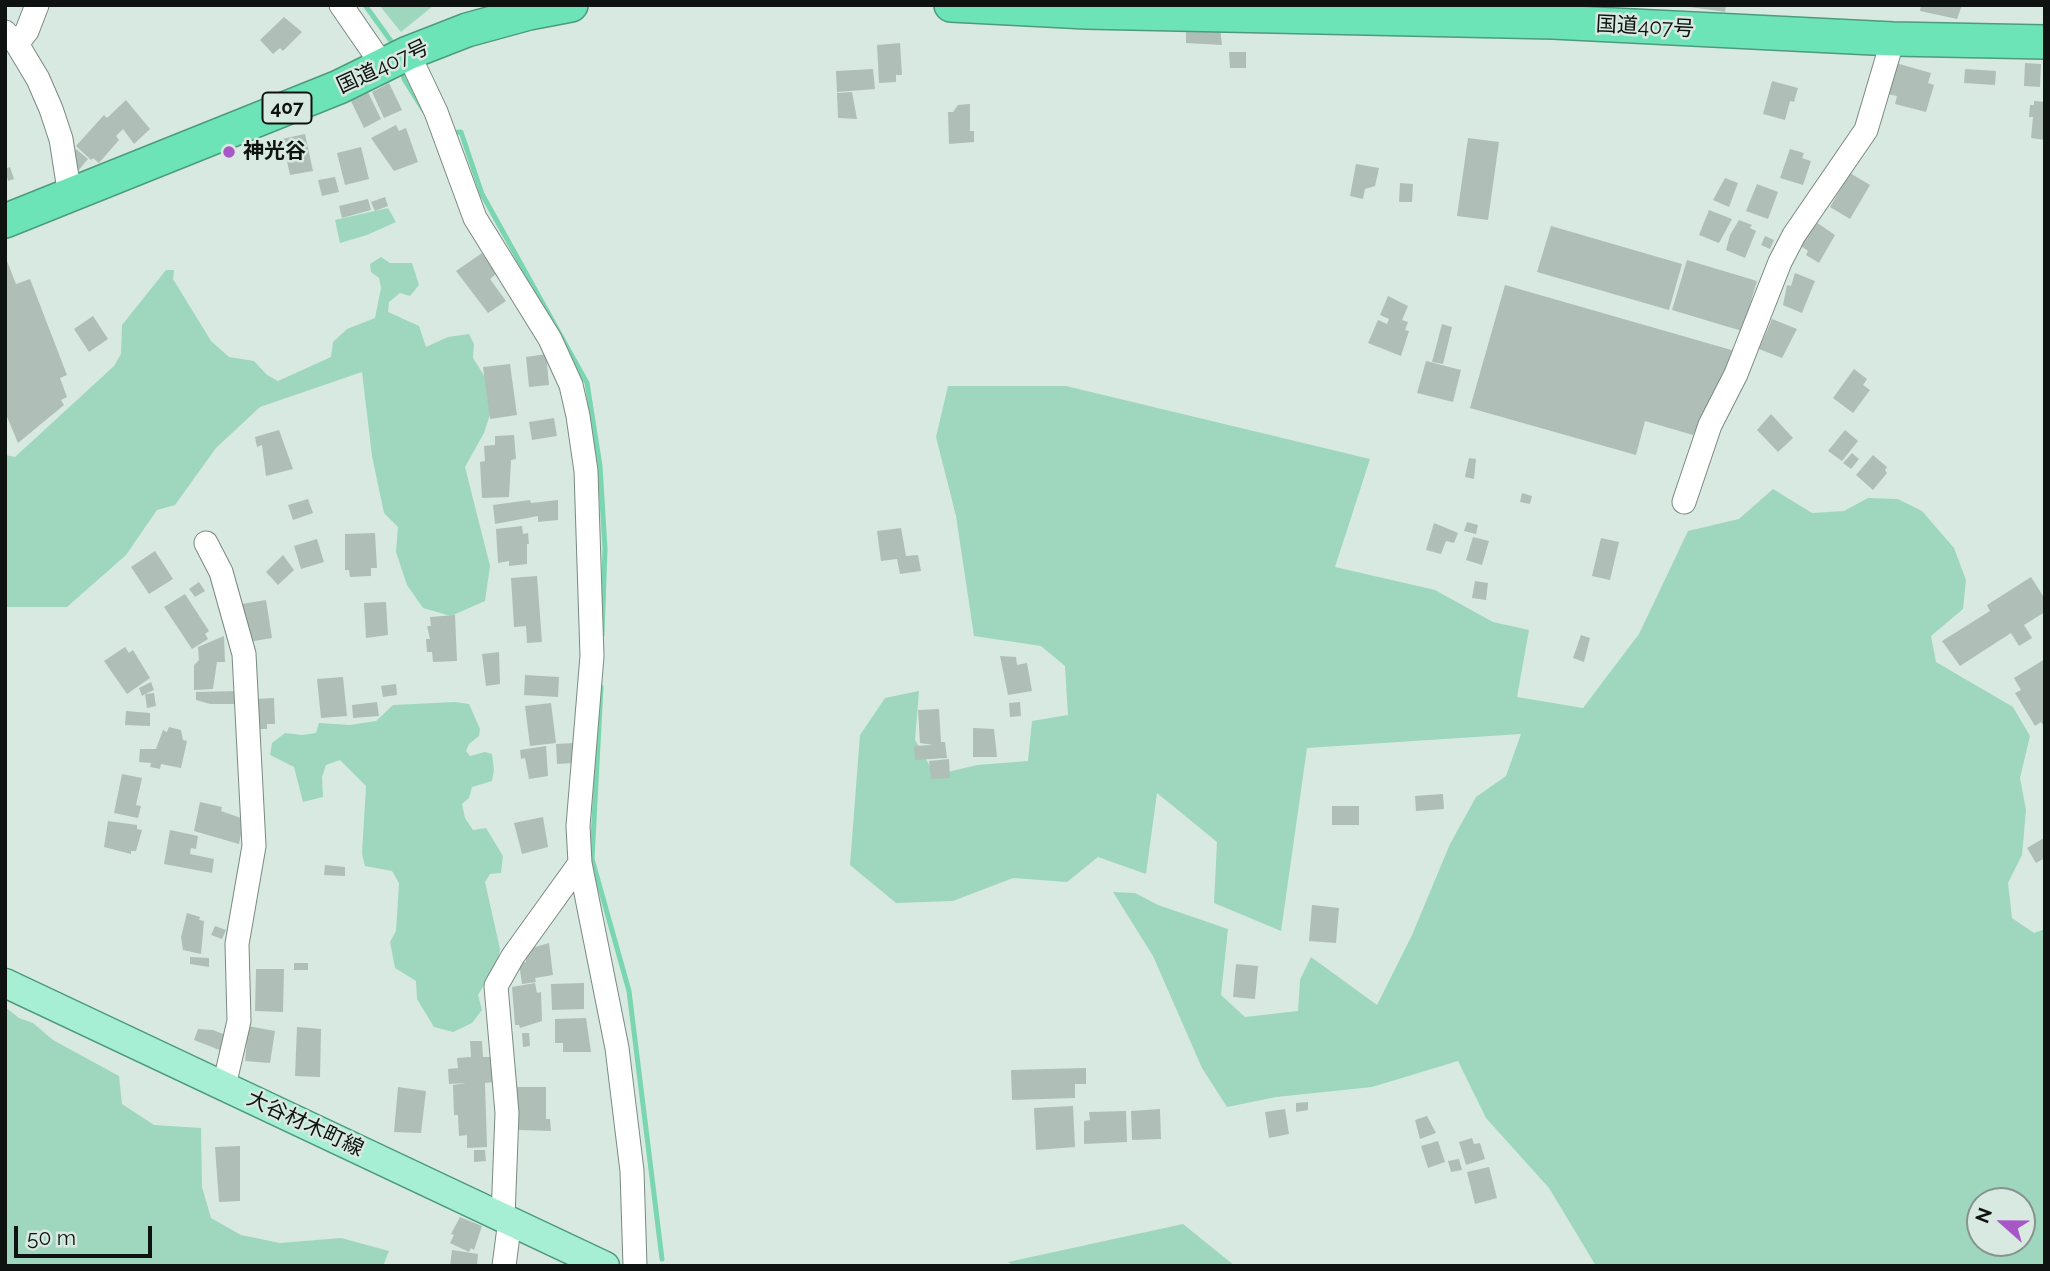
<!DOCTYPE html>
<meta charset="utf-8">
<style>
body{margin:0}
#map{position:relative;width:2050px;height:1271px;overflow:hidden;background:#d8e9e1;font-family:Raleway,sans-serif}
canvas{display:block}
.frame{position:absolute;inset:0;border:7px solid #0e1311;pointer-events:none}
.north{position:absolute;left:1966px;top:1187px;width:70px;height:70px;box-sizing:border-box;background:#d8e9e1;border:2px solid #87938e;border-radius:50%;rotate:291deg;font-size:19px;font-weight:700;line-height:28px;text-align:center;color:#0e1311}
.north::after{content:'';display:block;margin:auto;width:24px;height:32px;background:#a857c7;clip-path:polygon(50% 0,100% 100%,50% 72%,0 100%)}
.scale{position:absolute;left:14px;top:1226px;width:138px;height:32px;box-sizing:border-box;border:4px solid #0e1311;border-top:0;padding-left:9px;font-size:21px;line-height:24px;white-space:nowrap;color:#0e1311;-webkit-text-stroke:5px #d8e9e1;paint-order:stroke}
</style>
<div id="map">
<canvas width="2050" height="1271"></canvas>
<div class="frame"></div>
<div class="north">N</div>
<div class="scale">50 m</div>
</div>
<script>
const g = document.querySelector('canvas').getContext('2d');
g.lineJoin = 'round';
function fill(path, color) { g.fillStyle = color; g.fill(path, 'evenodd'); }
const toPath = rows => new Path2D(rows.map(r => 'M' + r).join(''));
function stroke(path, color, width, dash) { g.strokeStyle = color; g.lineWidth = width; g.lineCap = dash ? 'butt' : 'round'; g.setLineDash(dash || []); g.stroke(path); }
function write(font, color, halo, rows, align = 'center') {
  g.font = font + ' Raleway,"Noto Sans JP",sans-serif'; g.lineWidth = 5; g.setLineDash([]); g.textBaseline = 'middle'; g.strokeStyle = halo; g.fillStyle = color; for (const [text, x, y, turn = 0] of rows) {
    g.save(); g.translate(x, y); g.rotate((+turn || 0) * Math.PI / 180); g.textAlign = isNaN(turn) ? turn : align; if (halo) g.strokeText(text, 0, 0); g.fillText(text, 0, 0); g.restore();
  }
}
fill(toPath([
 [379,5,433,5,433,6,401,32],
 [388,208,396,222,367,235,340,243,335,220],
 [381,257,390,263,412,263,419,285,410,296,400,293,389,302,388,312,419,326,426,347,448,337,469,334,474,344,473,358,485,377,493,405,484,433,465,467,490,566,485,601,451,616,423,608,407,585,396,552,398,527,384,513,372,456,362,372,260,407,216,448,175,505,157,510,126,555,67,607,5,607,5,455,15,457,114,366,121,354,122,325,166,270,174,270,173,279,211,341,229,357,254,361,267,375,278,381,331,357,333,342,347,329,375,318,381,288,379,278,371,272,370,264],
 [948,386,1066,386,1370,459,1335,567,1435,590,1493,622,1529,630,1517,697,1583,708,1639,634,1688,531,1739,519,1773,489,1812,513,1844,511,1868,498,1898,499,1922,511,1954,548,1966,580,1963,609,1931,636,1936,662,2013,707,2030,736,2020,778,2026,810,2022,855,2008,883,2012,918,2034,933,2045,929,2045,1266,1596,1266,1549,1188,1486,1118,1458,1061,1372,1087,1276,1097,1227,1107,1202,1068,1153,956,1113,892,1135,893,1158,905,1228,929,1221,995,1245,1017,1298,1011,1300,980,1311,957,1377,1005,1412,935,1450,844,1476,797,1506,776,1521,734,1307,748,1281,931,1214,903,1217,842,1157,793,1146,874,1098,857,1067,882,1013,878,953,901,896,903,850,865,860,735,885,698,919,691,915,740,935,775,977,765,1028,761,1032,721,1068,715,1065,666,1041,646,974,636,956,516,936,437],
 [1980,1201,2022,1201,2022,1243,1980,1243],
 [455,702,469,704,480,729,479,736,469,744,466,751,470,756,485,752,492,754,494,770,492,781,472,787,469,798,462,804,465,818,473,830,486,828,503,856,501,873,490,874,485,882,500,949,498,962,478,995,482,1010,472,1023,453,1032,434,1027,417,999,416,981,395,968,390,942,396,931,399,883,392,871,365,866,362,854,366,786,340,760,326,765,322,777,323,797,303,802,294,767,270,755,272,743,285,733,302,735,316,733,319,723,350,725,376,721,393,705],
 [5,1007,19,1018,33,1023,53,1040,119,1076,122,1104,154,1125,201,1128,202,1187,211,1218,241,1235,280,1243,341,1238,389,1251,383,1266,5,1266],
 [1183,1224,1235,1266,1014,1266,1008,1262]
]), '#9ed7be');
stroke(toPath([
 [365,5,396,48],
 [401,67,404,79,424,111],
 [449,133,461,132,482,194,587,383,600,466,605,549,602,635],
 [601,687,592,859,629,991,662,1259]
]), '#79d6b1', 5);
fill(toPath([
 [1676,5,1726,5,1725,12],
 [1921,5,1962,5,1957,19,1920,11],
 [284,17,302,32,283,51,280,48,273,54,260,40],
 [1186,28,1220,28,1222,45,1186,43],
 [900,43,902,75,896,75,896,82,879,83,877,45],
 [1229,52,1246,52,1246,68,1230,68],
 [1896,63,1931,73,1928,83,1934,85,1926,112,1895,104,1897,96,1887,94],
 [2025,63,2041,64,2040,87,2024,86],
 [873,69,875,89,837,92,836,71],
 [1965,69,1996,71,1995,85,1964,83],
 [1772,81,1798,88,1794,102,1790,101,1785,120,1763,114],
 [389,83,402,110,384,118,372,92],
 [368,92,381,119,364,128,351,101],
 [852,92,857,119,838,118,837,93],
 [126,100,150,129,134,144,123,129,116,136,119,140,99,163,93,158,91,160,76,146,104,115,107,118],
 [2034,101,2045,102,2045,140,2031,138,2033,117,2029,117,2030,105,2034,105],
 [970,104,970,131,974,131,974,142,949,144,948,112,953,112,958,105],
 [396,125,399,131,406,128,418,162,394,171,371,138],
 [305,134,313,171,290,175,282,139],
 [1468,138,1499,142,1488,220,1457,216],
 [361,147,369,179,345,185,337,153],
 [76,149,88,159,77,172,71,155],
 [1790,149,1804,153,1802,158,1811,161,1803,185,1780,178],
 [1356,164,1379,168,1375,186,1365,189,1363,199,1350,196],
 [10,167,14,179,8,181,5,169],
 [1850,173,1870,185,1850,219,1830,207],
 [335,177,339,192,322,196,318,180],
 [1725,178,1738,183,1729,207,1713,200],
 [1400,183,1413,184,1412,202,1399,202],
 [1757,184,1778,192,1768,219,1746,211],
 [385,197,388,206,375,211,371,202],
 [368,199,371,210,342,218,339,206],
 [1709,210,1732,219,1719,243,1699,235],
 [1739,220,1752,225,1750,228,1756,231,1745,258,1726,250,1730,235],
 [1816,222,1835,235,1819,263,1806,255,1808,251,1800,245],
 [1551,226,1682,264,1669,310,1537,272],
 [1765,236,1774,240,1770,249,1761,245],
 [482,253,496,274,490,279,506,301,488,313,456,271],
 [5,256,16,284,30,279,67,375,60,378,67,397,61,400,64,405,18,443,5,412],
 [1687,260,1757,281,1742,331,1672,310],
 [1795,273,1815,281,1802,313,1783,305,1787,285,1791,286],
 [1505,285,1735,351,1693,435,1645,421,1636,455,1470,408],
 [1388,296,1408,306,1402,320,1408,322,1405,330,1409,331,1401,356,1368,343,1378,320,1387,324,1389,319,1380,315],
 [93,316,108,339,89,352,74,329],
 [1772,319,1797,329,1782,358,1759,349],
 [1442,324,1452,327,1443,364,1432,362],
 [546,354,549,385,529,387,526,357],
 [1426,361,1461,370,1453,402,1417,393],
 [510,364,517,415,490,419,483,367],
 [1854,369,1867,379,1863,385,1870,390,1853,413,1833,398],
 [1771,414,1793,438,1778,452,1757,430],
 [554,418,557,436,532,440,529,422],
 [279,430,293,469,266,476,262,445,257,447,255,437],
 [1845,430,1858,441,1842,461,1828,451],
 [514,435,516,459,511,460,509,497,482,498,480,462,485,461,484,446,495,445,495,436],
 [1852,453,1859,459,1851,469,1843,463],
 [1873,455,1887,467,1885,470,1887,473,1873,490,1856,475],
 [1469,458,1476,459,1474,479,1465,477],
 [1522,493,1532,496,1530,504,1520,502],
 [308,499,313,513,293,520,288,505],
 [530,500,531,503,558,500,558,520,538,522,538,516,495,524,493,505],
 [1467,522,1478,525,1476,534,1464,531],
 [1434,523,1458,533,1454,543,1446,541,1441,554,1426,550],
 [522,526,523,534,528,533,529,544,527,544,527,564,509,566,509,561,498,563,496,529],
 [901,528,906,556,918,555,921,571,900,574,897,559,881,561,877,531],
 [375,533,377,568,371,568,371,576,350,577,349,570,345,570,345,534],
 [1473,537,1489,541,1482,565,1466,560],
 [1601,538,1619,542,1610,580,1592,576],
 [317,539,324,562,301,569,294,546],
 [155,551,173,579,149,594,131,567],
 [283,555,294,570,278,585,266,572],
 [537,576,542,642,527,643,526,626,514,627,511,578],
 [2031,577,2045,599,2045,612,2024,625,2032,638,2019,646,2011,633,1960,666,1942,641,1990,611,1987,605],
 [1475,581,1488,583,1486,600,1472,598],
 [199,582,205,591,195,597,189,589],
 [185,594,209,631,205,634,208,639,192,649,164,607],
 [266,600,272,638,248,642,242,604],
 [386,602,388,635,366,638,364,603],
 [455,615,457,661,433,662,432,652,427,652,426,639,430,639,427,626,431,626,430,617],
 [1581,635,1590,638,1584,662,1573,658],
 [224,636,225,662,217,662,213,689,194,690,194,665,199,660,198,647],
 [125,647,129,653,133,650,150,678,127,694,104,661],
 [499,652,500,684,486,686,482,654],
 [1000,656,1016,657,1017,665,1027,663,1032,691,1008,695],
 [2045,659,2045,728,2041,722,2035,726,2015,693,2021,690,2014,678],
 [525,675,559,677,558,697,524,695],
 [343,677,347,716,321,718,317,679],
 [151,682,154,690,145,694,154,693,156,706,147,708,145,694,142,696,139,688],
 [396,684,397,695,383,697,381,686],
 [239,691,239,704,210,704,196,700,196,692],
 [274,698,275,724,267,724,267,729,257,729,256,699],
 [377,702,379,716,353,718,352,705],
 [1020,702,1021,716,1010,717,1009,703],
 [551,703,556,743,530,746,525,706],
 [939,709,941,742,945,742,947,758,915,760,914,746,933,745,920,743,918,710],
 [126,711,150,713,150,726,125,725],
 [169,727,181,730,183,740,187,741,181,768,161,764,160,769,150,767,151,763,139,762,140,749,156,749,163,730,167,732],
 [973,728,994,729,997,757,973,757],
 [574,743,575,763,557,764,556,744],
 [546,746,548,776,529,779,525,758,521,759,520,750],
 [949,759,950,778,931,779,929,761],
 [122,774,142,778,136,805,141,806,138,818,114,813],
 [1443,794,1444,809,1416,811,1415,796],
 [200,802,222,807,221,811,241,818,240,823,243,824,239,844,194,831],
 [1332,806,1359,806,1359,825,1332,825],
 [543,817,548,847,522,854,514,823],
 [108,821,137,825,137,829,142,830,136,851,131,851,131,854,104,847],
 [170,830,198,836,196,849,191,848,190,854,214,859,212,873,164,864],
 [2044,838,2045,858,2036,863,2027,848],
 [325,865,345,867,345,876,324,875],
 [1312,905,1339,908,1336,943,1309,941],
 [187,913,200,917,199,920,204,921,201,954,183,950,181,937],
 [215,926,226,930,222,939,211,935],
 [549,943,553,975,535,978,536,982,522,984,519,963,526,962,525,950],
 [190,957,209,958,209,967,190,964],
 [294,963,308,963,308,970,294,970],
 [1236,964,1258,966,1255,999,1233,997],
 [256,969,284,969,283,1012,255,1011],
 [535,983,537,993,541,992,542,1021,520,1028,519,1025,515,1025,512,987],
 [584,983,584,1009,552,1010,551,984],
 [586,1018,591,1052,563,1052,563,1043,555,1043,555,1019],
 [248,1026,275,1031,270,1063,245,1061],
 [297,1027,321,1029,320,1077,295,1076],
 [198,1029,213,1030,228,1036,222,1051,194,1040],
 [522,1033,529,1033,530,1046,523,1047],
 [470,1041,482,1041,483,1057,495,1057,496,1082,485,1083,487,1147,467,1148,467,1135,459,1136,458,1115,454,1115,453,1085,466,1083,449,1084,448,1069,458,1068,457,1058,471,1057],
 [1086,1068,1086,1084,1075,1084,1075,1098,1012,1100,1011,1070],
 [398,1087,426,1091,421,1133,394,1132],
 [513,1087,546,1087,546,1119,550,1119,551,1131,519,1130],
 [1308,1102,1308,1110,1296,1112,1296,1103],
 [1073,1106,1075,1147,1036,1150,1034,1108],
 [1160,1109,1161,1139,1132,1140,1131,1111],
 [1285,1109,1289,1134,1269,1138,1265,1112],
 [1126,1111,1127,1142,1084,1144,1084,1121,1090,1120,1089,1112],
 [1427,1116,1436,1133,1420,1139,1415,1120],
 [1472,1138,1474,1144,1480,1143,1485,1159,1466,1165,1459,1142],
 [1438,1141,1445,1162,1428,1168,1421,1146],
 [240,1146,240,1201,219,1202,215,1147],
 [474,1150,485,1150,486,1161,474,1162],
 [1459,1159,1462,1170,1451,1172,1448,1161],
 [1489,1167,1497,1198,1475,1204,1467,1172],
 [460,1217,482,1226,474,1250,471,1248,469,1252,450,1243,454,1235,451,1234],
 [452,1250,478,1254,477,1266,450,1266]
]), '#afbfb8');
const minor = toPath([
 [341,5,383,66],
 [5,32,17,44,38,79,51,109,61,139,70,196],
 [17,44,27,31,37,5],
 [408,53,436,112,475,218,550,339,571,385,578,416,586,471,592,656,578,826,580,863,617,1048,632,1171,635,1266],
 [1684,502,1710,425,1736,374,1780,262,1794,235,1866,130,1893,39],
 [206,543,221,572,244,654,254,846,237,944,239,1021,224,1086],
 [503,1217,507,1113,496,986,513,956,580,863],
 [504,1266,510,1220]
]);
const major = toPath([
 [5,983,605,1266]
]);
const highway = toPath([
 [951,5,1086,12,1553,22,1893,39,2045,42],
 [5,221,339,87,408,53,467,30,529,13,571,5]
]);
stroke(minor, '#7a8a82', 25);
stroke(major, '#4c9b7d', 31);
stroke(highway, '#4c9b7d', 36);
stroke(minor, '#fff', 23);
stroke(major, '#a7efd4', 28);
stroke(highway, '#6de4b7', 33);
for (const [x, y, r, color] of [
 [229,152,7,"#a857c7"]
]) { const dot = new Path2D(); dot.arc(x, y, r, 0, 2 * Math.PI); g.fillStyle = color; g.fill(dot); stroke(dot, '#d8e9e1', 2.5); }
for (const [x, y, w] of [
 [287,108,49]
]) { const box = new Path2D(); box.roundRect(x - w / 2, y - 15.5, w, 31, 5); g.fillStyle = '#d8e9e1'; g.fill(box); stroke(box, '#0e1311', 2); }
write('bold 19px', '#0e1311', null, [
 ["407",287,108]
]);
write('21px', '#0e1311', '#d8e9e1', [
 ["国道407号",1645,27,3],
 ["国道407号",383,67,-25],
 ["大谷材木町線",305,1124,25]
]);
write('bold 21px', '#0e1311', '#d8e9e1', [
 ["神光谷",243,152]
], 'left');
</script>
